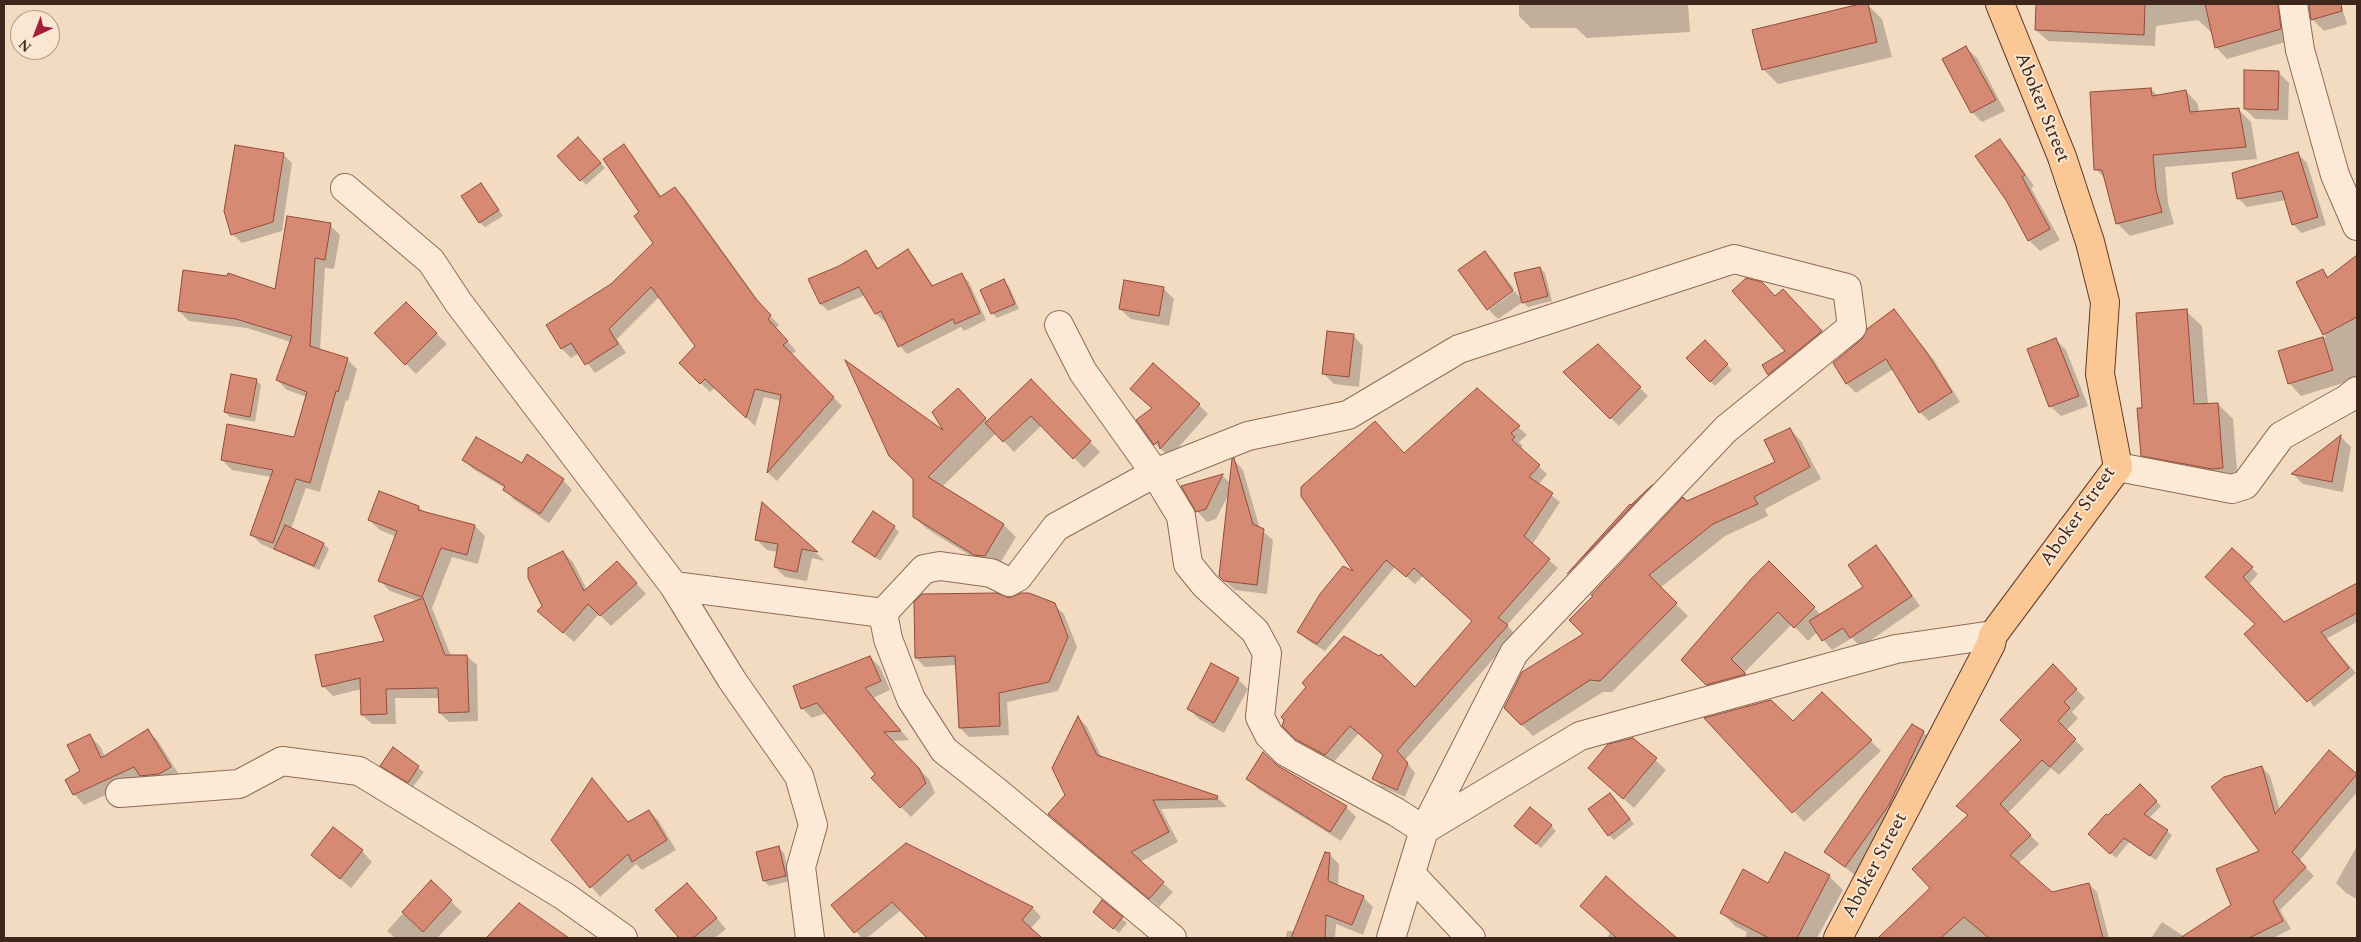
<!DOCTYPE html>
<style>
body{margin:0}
#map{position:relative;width:2361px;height:942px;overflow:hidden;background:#f3dbc2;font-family:Spectral,serif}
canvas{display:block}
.frame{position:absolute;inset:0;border:5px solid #3e261c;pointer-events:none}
.north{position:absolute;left:10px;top:10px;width:50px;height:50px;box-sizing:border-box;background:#fae7d2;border:1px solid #af9a89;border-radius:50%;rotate:223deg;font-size:14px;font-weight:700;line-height:20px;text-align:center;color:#3e261c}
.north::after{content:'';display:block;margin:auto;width:18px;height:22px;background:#a61f39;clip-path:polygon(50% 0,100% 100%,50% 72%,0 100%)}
</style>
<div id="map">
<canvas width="2361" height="942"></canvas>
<div class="frame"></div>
<div class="north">N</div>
</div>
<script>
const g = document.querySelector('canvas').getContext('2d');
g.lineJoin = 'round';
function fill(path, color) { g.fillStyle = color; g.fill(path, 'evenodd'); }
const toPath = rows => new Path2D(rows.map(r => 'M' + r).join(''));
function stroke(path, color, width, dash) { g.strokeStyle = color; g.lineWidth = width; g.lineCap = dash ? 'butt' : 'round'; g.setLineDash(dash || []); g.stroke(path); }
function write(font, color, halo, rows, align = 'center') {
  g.font = font + ' Spectral,serif'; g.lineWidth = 4; g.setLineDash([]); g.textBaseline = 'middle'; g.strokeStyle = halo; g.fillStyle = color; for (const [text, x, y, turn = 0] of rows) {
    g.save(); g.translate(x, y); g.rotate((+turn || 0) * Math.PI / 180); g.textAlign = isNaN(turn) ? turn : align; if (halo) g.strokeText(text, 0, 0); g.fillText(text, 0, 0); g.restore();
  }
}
fill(toPath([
 [1519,4,1688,4,1690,32,1587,38,1576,28,1531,28,1519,16],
 [1867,4,1882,19,1892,57,1778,84,1763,69,1754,31],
 [2037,4,2294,4,2292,40,2227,59,2216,47,2213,34,2198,20,2156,26,2155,46,2048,41,2036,30],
 [2309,4,2341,4,2347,24,2324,31,2312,19],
 [1966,48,1977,58,2005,111,1982,122,1972,112],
 [2278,72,2289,83,2288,120,2255,119,2245,109],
 [2151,89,2158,96,2186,91,2198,104,2199,113,2238,109,2251,122,2257,159,2165,167,2168,203,2174,224,2130,236,2118,224,2106,180,2096,169],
 [2000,141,2010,151,2034,186,2031,188,2060,240,2040,251,2030,241,2007,199],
 [583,144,605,168,586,185,559,156],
 [623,146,632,155,662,197,675,188,684,197,765,310,779,325,776,328,796,351,791,355,842,406,777,481,768,473,781,401,764,397,755,426,715,387,710,392,680,363,697,346,659,297,617,339,626,353,595,373,579,353,571,358,562,349,547,326,612,285,655,243,641,212],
 [283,154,292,163,282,231,242,243,232,234],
 [2298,154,2307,163,2326,225,2301,233,2293,224,2286,200,2247,207,2238,198],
 [481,185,503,216,485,227,480,223],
 [330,225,340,235,334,269,325,268,320,350,347,359,357,369,348,401,346,400,320,492,306,488,291,529,324,544,329,549,319,570,261,544,251,534,271,477,232,470,222,460,295,438,307,397,287,390,277,380,291,342,247,328,189,321,179,311,276,290],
 [908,250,915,258,934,287,961,274,969,282,986,320,964,331,961,327,907,354,900,346,887,320,884,321,876,314,865,295,828,311,821,304,840,267,866,251,879,269],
 [1485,252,1495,263,1514,289,1488,308],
 [2354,259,2357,263,2357,380,2356,379,2301,396,2289,383,2279,352,2326,337,2298,282,2322,270,2330,278],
 [1540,268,1545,273,1552,301,1528,307,1523,302],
 [1004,281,1009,286,1019,309,997,318,992,313],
 [1125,282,1164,289,1174,299,1169,326,1131,319,1120,309],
 [1515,291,1523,302,1498,319,1489,310],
 [1775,297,1793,300,1830,342,1779,383,1769,374,1787,351],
 [406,303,447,344,416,374,376,333],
 [1894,311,1934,360,1960,402,1929,421,1920,412,1893,369,1856,393,1847,384,1834,363],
 [2186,311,2202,326,2208,405,2218,404,2233,419,2238,483,2158,470,2142,455,2144,409],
 [1353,335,1363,346,1359,387,1334,384,1324,374],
 [2056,340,2066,350,2088,406,2061,416,2050,406],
 [1705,342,1732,370,1715,386,1688,358],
 [1598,346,1648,396,1619,426,1565,373],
 [256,380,261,385,255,422,230,417,225,412],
 [1031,381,1100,452,1084,468,1042,425,1014,452,996,433,942,487,1004,525,1016,537,997,568,987,566,927,529,914,517,914,478,969,402,988,421],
 [1477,390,1527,435,1519,442,1523,446,1520,449,1547,474,1538,485,1560,502,1532,545,1558,568,1507,625,1515,634,1405,760,1415,773,1405,797,1382,787,1374,779,1384,755,1359,733,1333,763,1305,747,1283,725,1308,687,1416,689,1473,621,1423,576,1415,584,1395,567,1325,651,1307,640,1299,632,1357,574,1405,455],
 [1199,405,1208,414,1170,457,1155,444,1138,420],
 [1790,429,1801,441,1821,479,1765,509,1768,516,1725,536,1660,588,1688,616,1612,692,1603,692,1533,736,1505,708,1584,634,1687,502,1777,462],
 [2341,437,2351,447,2343,492,2303,484,2293,474],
 [464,460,522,464,563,480,572,490,549,523,513,499,505,488,473,469],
 [1234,460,1243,470,1260,529,1273,540,1267,594,1235,590,1220,576,1229,494,1216,519,1207,522,1197,511,1183,487,1223,476,1230,483],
 [1652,487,1658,493,1575,580,1569,574,1630,505,1631,507],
 [380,492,419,507,424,512,475,526,485,536,478,564,452,557,432,608,451,656,467,656,477,665,478,721,449,722,440,713,440,698,395,698,396,724,372,724,362,715,362,689,333,696,323,686,385,642,418,601,390,591,380,581,397,537,380,530,369,520],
 [762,505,825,561,812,558,807,581,785,577,775,567,778,552,767,550,756,539],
 [894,527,899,532,880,561,854,542],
 [1876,547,1886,557,1920,606,1861,647,1852,638,1832,650,1817,632,1808,641,1792,624,1743,674,1758,688,1721,698,1683,660,1769,563,1821,615,1865,587],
 [2232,549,2258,574,2249,584,2284,623,2353,586,2357,591,2357,622,2326,639,2356,673,2314,707,2257,624],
 [563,552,573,562,587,590,627,573,646,594,611,626,599,614,574,642,539,611,543,606],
 [1009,599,1054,605,1064,614,1077,647,1058,691,1007,702,1009,735,969,737,960,728,956,665,925,667,916,658],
 [870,657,880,667,890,690,873,698,909,740,891,741,929,779,935,793,911,817,872,778,877,774,826,713,812,718,802,708],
 [2053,666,2085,698,2072,712,2078,718,2066,731,2084,749,2059,775,2051,768,2008,813,2039,844,2018,864,2052,894,2089,884,2097,892,2109,938,1888,938,1932,888,1969,816,1958,806,2022,740],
 [1238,679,1248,689,1224,733,1199,719,1188,708],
 [1822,694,1881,751,1804,822,1706,719,1793,723],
 [1079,718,1087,727,1102,758,1217,797,1227,807,1161,809,1178,842,1140,862,1173,892,1159,907,1050,814,1067,795],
 [148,731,158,741,181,778,152,786,144,777,84,805,74,794,82,771,89,735,100,746,105,757],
 [1923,732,1934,742,1856,876,1825,852],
 [1633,739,1666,770,1634,808,1600,778],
 [393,749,424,772,413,787,382,765],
 [2329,752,2357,777,2357,792,2299,861,2314,876,2280,910,2291,929,2273,938,2151,938,2162,922,2185,937,2233,906,2261,852,2262,767,2270,776,2280,810],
 [1278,767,1346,807,1356,817,1341,841,1258,789,1248,779],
 [593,780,629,823,649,811,658,820,676,850,642,870,636,864,600,897,552,840],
 [2140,785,2161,806,2149,818,2172,835,2156,860,2129,842,2116,858,2095,839,2108,817],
 [1615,799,1634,824,1614,840,1609,835],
 [1551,826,1556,831,1541,848,1521,831],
 [906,844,1033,908,1041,917,1030,929,1040,938,929,938,901,910,867,938,862,938,833,905],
 [2357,846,2357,899,2346,893,2336,883],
 [779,848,784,853,791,881,769,886,764,881,758,853],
 [362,851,372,862,351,888,312,855],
 [1329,854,1339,864,1338,887,1363,897,1373,907,1363,935,1336,924,1335,938,1286,938,1287,931,1295,931],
 [1829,876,1843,890,1817,938,1745,938,1747,932,1735,926,1722,913,1769,885],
 [1606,878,1675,938,1607,938,1610,933,1582,906],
 [431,882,462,912,437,938,395,938,387,931],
 [697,895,726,929,715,938,680,938,657,910],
 [1102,902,1127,923,1119,933,1099,917],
 [519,905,567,938,488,938]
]), '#0003');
const building = toPath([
 [1860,4,1868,4,1877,42,1762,70,1752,30,1860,4],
 [2036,4,2145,4,2144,35,2035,30,2036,4],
 [2205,4,2278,4,2281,29,2215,48,2205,4],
 [2309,4,2341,4,2342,11,2311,20,2309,4],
 [1966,46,1996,100,1971,113,1942,59,1966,46],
 [2244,70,2279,71,2278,110,2244,109,2244,70],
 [2151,88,2152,96,2186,90,2190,112,2239,108,2246,147,2153,155,2156,190,2162,212,2116,224,2102,170,2094,170,2090,92,2151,88],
 [578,137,601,163,580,181,557,156,578,137],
 [2000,139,2025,175,2022,177,2050,229,2028,241,2006,200,1975,156,2000,139],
 [624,144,660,197,675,187,756,299,771,315,768,319,788,341,783,345,834,397,767,473,781,395,755,389,746,418,705,379,700,384,679,363,695,346,651,287,609,329,618,344,585,365,571,343,561,349,546,325,611,284,653,243,634,216,639,212,603,159,624,144],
 [235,145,284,153,273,222,231,235,224,211,235,145],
 [2298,152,2318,217,2292,225,2282,191,2237,199,2232,173,2298,152],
 [481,183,499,210,479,223,461,196,481,183],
 [287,216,331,223,325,260,315,258,310,346,348,358,338,392,336,391,310,483,296,479,273,543,250,535,273,470,221,460,227,424,294,437,307,392,276,380,292,336,236,319,178,311,183,270,227,276,228,273,275,289,287,216],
 [908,249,932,286,962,273,980,313,955,324,953,319,898,347,881,311,875,314,859,287,820,304,808,279,839,266,866,250,877,269,908,249],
 [1485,251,1513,291,1487,310,1458,270,1485,251],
 [2357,255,2357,317,2323,335,2296,282,2323,269,2327,278,2357,255],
 [1540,267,1548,296,1522,303,1514,273,1540,267],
 [1746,278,1762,282,1775,296,1783,289,1822,331,1768,375,1762,365,1785,351,1732,291,1746,278],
 [1004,279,1015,304,991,314,980,290,1004,279],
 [1124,280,1164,287,1159,316,1119,309,1124,280],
 [406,302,437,333,405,365,374,333,406,302],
 [1894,309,1925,350,1952,392,1919,413,1886,359,1846,384,1833,363,1862,339,1867,329,1894,309],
 [2187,309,2194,404,2218,403,2223,468,2212,469,2141,456,2137,408,2142,408,2136,313,2187,309],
 [1327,331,1354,334,1349,377,1322,374,1327,331],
 [2323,337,2333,370,2288,384,2278,351,2323,337],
 [2056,338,2079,396,2049,407,2027,349,2056,338],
 [1705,340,1728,364,1710,382,1686,358,1705,340],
 [1598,344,1641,387,1610,419,1563,372,1598,344],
 [845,360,943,430,932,412,958,388,986,418,928,477,1004,524,985,556,974,555,913,517,913,479,889,456,845,360],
 [1153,363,1200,404,1160,449,1158,441,1154,445,1136,420,1152,408,1130,389,1153,363],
 [231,374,257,379,250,417,224,412,231,374],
 [1031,379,1091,441,1073,459,1031,416,1003,442,985,423,1031,379],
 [1477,388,1520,426,1511,433,1515,437,1512,440,1540,465,1529,477,1553,493,1524,536,1550,559,1498,618,1508,625,1397,751,1408,763,1397,790,1372,779,1383,755,1350,726,1325,755,1295,739,1282,726,1284,720,1281,717,1306,687,1302,683,1344,636,1379,656,1381,654,1415,687,1472,621,1414,568,1406,577,1386,560,1317,644,1297,632,1320,594,1343,566,1353,571,1301,496,1301,487,1375,421,1404,453,1477,388],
 [1790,428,1810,467,1754,497,1758,504,1713,524,1649,575,1677,603,1600,681,1590,680,1521,725,1504,708,1522,672,1583,634,1569,620,1593,596,1591,595,1683,497,1687,501,1775,462,1764,440,1790,428],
 [2341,435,2332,482,2291,474,2341,435],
 [476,437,522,463,527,454,564,479,540,514,503,490,505,486,462,460,476,437],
 [1234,458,1253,524,1264,529,1257,585,1224,581,1219,576,1232,459,1234,458],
 [1223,474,1206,509,1196,512,1181,486,1223,474],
 [1652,485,1567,574,1630,504,1631,505,1652,485],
 [379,491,419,506,418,510,475,525,467,555,441,548,422,597,378,581,397,531,368,520,379,491],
 [762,502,818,552,802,549,797,572,774,567,778,544,755,540,762,502],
 [873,511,895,526,875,557,852,542,873,511],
 [285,525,324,543,314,566,274,549,285,525],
 [1876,545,1912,596,1850,638,1843,628,1822,641,1809,621,1863,587,1848,565,1876,545],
 [2232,548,2253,567,2243,577,2284,622,2357,583,2357,613,2321,632,2349,668,2307,702,2244,634,2255,624,2205,577,2232,548],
 [563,551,584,591,617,561,637,583,600,616,588,604,563,633,537,611,542,606,528,578,528,568,563,551],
 [1769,561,1815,607,1794,628,1778,612,1731,659,1746,674,1706,685,1681,660,1751,579,1769,561],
 [997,593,1009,598,1021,593,1029,593,1055,603,1068,637,1049,682,999,693,1000,726,959,728,955,656,915,658,914,602,922,594,997,593],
 [423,598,445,655,467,655,469,712,439,713,438,688,386,689,387,714,361,715,360,678,322,687,315,655,384,641,374,616,423,598],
 [870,656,881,681,865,688,901,731,884,732,919,768,926,783,900,808,871,778,875,774,817,703,801,709,793,686,870,656],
 [1211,663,1239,678,1214,723,1187,709,1211,663],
 [2053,664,2077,689,2064,702,2070,708,2058,721,2076,739,2050,767,2042,760,2000,804,2031,835,2010,855,2052,892,2089,883,2103,938,1989,938,1964,917,1941,938,1878,938,1930,888,1912,869,1968,815,1956,806,2021,740,2000,720,2053,664],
 [1822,692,1872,740,1792,813,1704,718,1771,700,1793,721,1822,692],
 [1078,716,1097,755,1218,796,1217,799,1153,800,1169,832,1131,852,1164,882,1149,899,1048,814,1065,795,1052,768,1078,716],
 [1912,724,1924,731,1889,805,1845,867,1824,852,1912,724],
 [148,729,171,767,159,774,140,776,134,767,73,795,65,780,80,771,67,745,90,734,101,758,148,729],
 [1633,738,1657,758,1623,799,1588,768,1608,744,1633,738],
 [393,747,419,766,408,783,380,766,393,747],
 [2329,750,2357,774,2292,852,2306,867,2273,901,2283,921,2249,938,2180,938,2231,905,2216,869,2259,851,2211,787,2224,777,2262,766,2275,814,2329,750],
 [1263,752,1278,766,1347,806,1330,832,1246,779,1263,752],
 [592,778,628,822,649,810,667,840,632,862,628,854,590,888,551,840,592,778],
 [2140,784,2157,801,2144,814,2168,830,2150,856,2124,838,2110,854,2088,834,2106,814,2108,815,2140,784],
 [1610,793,1630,819,1608,836,1588,809,1610,793],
 [1530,807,1552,825,1536,844,1514,826,1530,807],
 [333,827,363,850,340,879,311,855,333,827],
 [906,843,1033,907,1022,920,1042,938,927,938,892,902,854,933,831,905,906,843],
 [779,846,786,876,763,881,756,852,779,846],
 [1325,852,1330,853,1328,881,1364,896,1352,925,1326,915,1325,938,1291,938,1325,852],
 [1785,852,1830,875,1797,938,1769,938,1720,913,1743,869,1768,883,1785,852],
 [1606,876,1628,896,1677,938,1617,938,1580,906,1606,876],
 [431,880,452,900,423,932,402,912,431,880],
 [687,883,717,918,693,938,679,938,655,910,687,883],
 [1102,900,1123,917,1113,929,1093,912,1102,900],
 [519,903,569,938,486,938,519,903]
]);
fill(building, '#d68973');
stroke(building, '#924b39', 1);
const minor = toPath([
 [2293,4,2300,50,2335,175,2357,226],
 [345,188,431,261,458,302,674,586,732,680,799,776,813,825,801,867,810,938],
 [2118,467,2232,489,2245,485,2281,436,2347,399,2357,391],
 [674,586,883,613],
 [883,613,924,569,940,566,991,573,1009,582,1018,577,1056,527,1155,473,1248,436,1348,415,1459,349,1734,259,1847,288,1852,327,1726,429,1514,653,1424,830,1396,812,1286,752,1269,735,1260,717,1267,653,1255,631,1205,585,1188,564,1181,516,1155,473,1083,372,1059,325],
 [883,613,888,639,911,699,944,750,997,792,1172,938],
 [120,793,239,784,282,761,359,771,564,896,623,938],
 [1411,874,1471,938],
 [1391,938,1424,830,1580,736,1896,649,1993,635]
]);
const major = toPath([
 [1838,938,1991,644,1993,635,2118,467,2100,374,2105,302,2090,242,2062,157,2000,4]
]);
stroke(minor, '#906a56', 30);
stroke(major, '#5d392b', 30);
stroke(minor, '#fdead6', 28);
stroke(major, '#fbc895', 28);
write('19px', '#3e261c', '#fae7d2', [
 ["Aboker Street",2041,108,68],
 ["Aboker Street",2079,517,-55],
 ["Aboker Street",1876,866,-62]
]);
</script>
